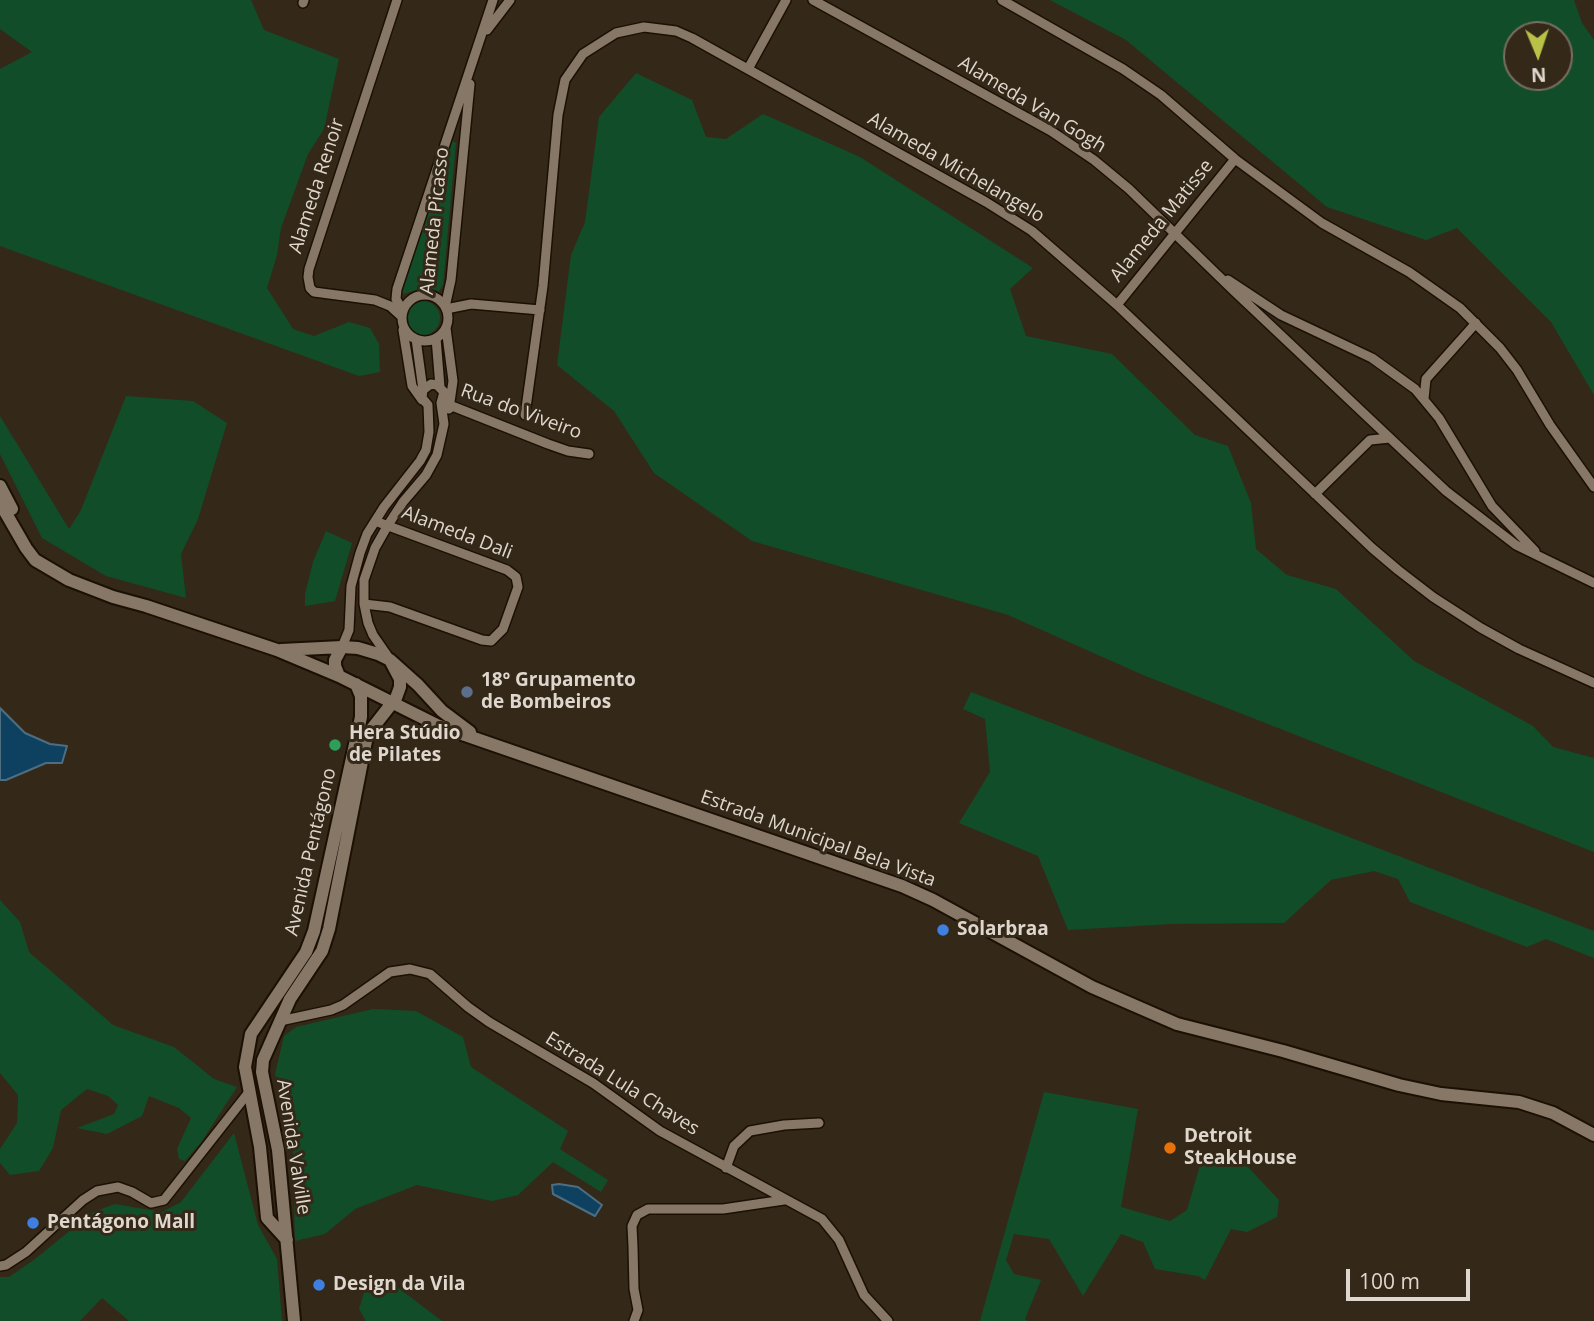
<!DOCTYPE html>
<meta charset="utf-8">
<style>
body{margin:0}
#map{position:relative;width:1594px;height:1321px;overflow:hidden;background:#342819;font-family:"Open Sans",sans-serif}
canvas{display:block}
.north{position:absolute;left:1503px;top:21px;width:70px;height:70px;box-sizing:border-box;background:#342819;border:2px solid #786e61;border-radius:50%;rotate:178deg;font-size:19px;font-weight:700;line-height:28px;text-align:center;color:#dfd7cd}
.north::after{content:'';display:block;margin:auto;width:24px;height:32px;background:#b9c146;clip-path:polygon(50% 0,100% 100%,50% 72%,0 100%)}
.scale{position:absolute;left:1346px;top:1269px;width:124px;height:32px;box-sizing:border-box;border:4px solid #dfd7cd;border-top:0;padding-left:9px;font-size:21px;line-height:24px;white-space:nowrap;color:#dfd7cd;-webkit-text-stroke:5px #342819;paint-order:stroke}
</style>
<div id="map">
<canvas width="1594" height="1321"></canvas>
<div class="north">N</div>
<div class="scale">100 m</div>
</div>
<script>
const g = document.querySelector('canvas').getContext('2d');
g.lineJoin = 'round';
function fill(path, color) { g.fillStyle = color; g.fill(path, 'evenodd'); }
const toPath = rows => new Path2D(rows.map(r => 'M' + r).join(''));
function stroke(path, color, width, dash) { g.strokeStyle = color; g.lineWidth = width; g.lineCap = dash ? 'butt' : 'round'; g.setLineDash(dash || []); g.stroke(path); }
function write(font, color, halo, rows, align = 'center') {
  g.font = font + ' "Open Sans",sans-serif'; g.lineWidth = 6; g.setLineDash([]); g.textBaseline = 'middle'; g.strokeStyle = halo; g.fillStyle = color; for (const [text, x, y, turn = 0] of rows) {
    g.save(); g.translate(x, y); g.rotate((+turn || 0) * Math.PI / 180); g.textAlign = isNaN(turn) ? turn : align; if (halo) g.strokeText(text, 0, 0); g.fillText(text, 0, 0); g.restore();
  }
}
fill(toPath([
 [0,0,251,0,264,30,339,59,324,129,308,154,281,228,277,255,267,288,293,329,314,336,349,322,370,328,379,344,380,372,359,376,0,246,0,69,32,52,0,29],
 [1050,0,1574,0,1582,23,1594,40,1594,395,1551,322,1457,228,1426,240,1327,207,1126,40],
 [1517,35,1559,35,1559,77,1517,77],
 [636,73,692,100,706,137,726,139,763,114,860,157,1033,268,1010,289,1026,336,1112,354,1195,435,1228,446,1251,503,1256,549,1287,575,1336,589,1414,661,1533,726,1553,747,1594,758,1594,852,1143,675,1008,615,752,541,654,473,614,411,557,365,571,255,585,222,599,117],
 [451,140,456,143,443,285,439,291,427,287,403,294,401,289],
 '406 318a17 17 0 1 1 34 0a17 17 0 1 1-34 0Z',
 [126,396,193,401,227,423,198,519,181,554,186,598,106,576,42,538,0,454,0,416,69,529,81,510],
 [326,531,352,543,335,601,305,606,305,594,313,562],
 [971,692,1594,931,1594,958,1546,939,1527,947,1410,902,1398,879,1374,871,1331,880,1284,923,1172,924,1068,930,1038,856,959,823,990,772,985,719,963,709],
 [0,900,20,922,29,952,113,1025,174,1047,214,1079,237,1087,202,1141,185,1161,179,1159,177,1149,191,1118,179,1108,149,1096,142,1116,107,1134,77,1128,114,1114,118,1105,108,1096,87,1089,61,1110,53,1148,39,1171,10,1175,0,1163,0,1149,17,1123,18,1102,18,1095,0,1073],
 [373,1009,416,1011,463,1037,471,1067,568,1131,560,1149,608,1180,601,1192,553,1162,518,1195,492,1201,417,1185,355,1209,325,1234,295,1241,292,1120,275,1074,284,1036,296,1027],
 [1044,1092,1138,1109,1121,1207,1170,1221,1187,1210,1200,1165,1246,1165,1279,1200,1277,1217,1247,1232,1231,1229,1205,1280,1198,1276,1155,1269,1143,1242,1121,1234,1083,1296,1049,1239,1014,1234,1006,1260,1014,1274,1041,1280,1025,1319,1028,1321,980,1321],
 [234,1133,258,1225,277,1259,282,1321,129,1321,102,1298,80,1321,0,1321,0,1277,9,1277,35,1259,93,1212,115,1204,162,1212,181,1202],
 [388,1280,442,1321,443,1321,366,1321,359,1309,366,1286]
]), '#124d29');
const water = toPath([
 [0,708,25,733,50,744,67,746,62,763,46,763,6,780,0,780,0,708],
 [559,1184,578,1187,602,1205,595,1216,553,1194,552,1185,559,1184]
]);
fill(water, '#0e4160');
stroke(water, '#4d6e81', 2);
const minor = toPath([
 [397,0,309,269,308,277,310,288,314,292,375,300,390,306,402,317],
 [813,0,1051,131,1094,160,1129,189,1233,290,1446,491,1516,545,1594,583],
 [1002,0,1123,69,1161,95,1235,159,1322,223,1409,272,1460,308,1500,348,1517,370,1550,425,1594,487],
 [303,3,304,0],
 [487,30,510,0],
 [748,69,786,0],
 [1228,280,1281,315,1372,358,1415,389,1439,418,1492,506,1535,551],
 '402 318a23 23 0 1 1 46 0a23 23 0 1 1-46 0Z',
 [1117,305,1235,159],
 [445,307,451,280,470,84],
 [446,309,471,304,540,310],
 [403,311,396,299,397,289,493,0],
 [446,328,453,381,449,409],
 [403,330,412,386,422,400],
 [436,338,440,387],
 [416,339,423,390],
 [1424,399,1426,379,1476,323],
 [442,402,548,444,568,451,589,454],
 [525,415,543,286,558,115,565,80,583,54,616,33,644,27,676,31,692,38,986,202,1032,231,1117,305,1372,548,1398,570,1433,597,1481,628,1519,649,1594,683],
 [1315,494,1370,440,1390,438],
 [364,604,390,607,482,640,491,641,503,629,518,587,516,577,507,570,375,521],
 [342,647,349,630,351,586,360,553,367,534,384,507,420,461,426,450,429,432,428,405],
 [389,658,373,635,368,623,364,604,364,580,375,548,388,525,403,502,426,475,437,455,444,424,441,403,444,392,437,385,431,384,423,390,422,398,428,405],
 [280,1021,331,1010,343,1005,390,972,410,969,430,974,468,1007,489,1022,593,1083,660,1131,822,1219,839,1240,864,1295,888,1321],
 [726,1168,734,1146,750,1131,784,1125,819,1123],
 [0,1266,6,1265,26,1252,83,1200,97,1191,118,1187,132,1192,151,1203,164,1200,249,1092],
 [634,1321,638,1310,634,1289,633,1247,632,1226,637,1215,648,1209,723,1209,784,1200]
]);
const secondary = toPath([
 [0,486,12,509],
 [0,503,26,548,35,560,69,580,113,597,146,606,277,650,339,676,439,726,902,886,933,900,1092,987,1177,1024,1283,1051,1399,1085,1441,1094,1519,1102,1553,1113,1594,1135],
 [281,650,342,647,358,648,378,654,390,660,418,685,442,711,470,732],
 [339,676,335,666,335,660,342,647],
 [287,1240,267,1218,260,1147,245,1067,251,1034,306,952,314,931,361,717,361,696,356,684],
 [294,1321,278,1150,262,1072,263,1060,290,999,322,951,329,929,366,741,371,730,396,698,400,687,400,679,390,660]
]);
stroke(minor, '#1c1004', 12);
stroke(secondary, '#1c1004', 16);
stroke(minor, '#867766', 9);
stroke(secondary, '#867766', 12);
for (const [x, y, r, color] of [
 [467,692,7,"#5c6f8a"],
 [335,745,7,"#2e9e5b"],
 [943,930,7,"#3f7fe0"],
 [1170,1148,7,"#e8710a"],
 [33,1223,7,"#3f7fe0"],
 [319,1285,7,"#3f7fe0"]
]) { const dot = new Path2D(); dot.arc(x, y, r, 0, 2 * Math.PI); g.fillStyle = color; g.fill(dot); stroke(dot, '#342819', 2.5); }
write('19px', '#dfd7cd', '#342819', [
 ["Alameda Van Gogh",1032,105,31],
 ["Alameda Michelangelo",956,168,30],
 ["Alameda Renoir",317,186,-72],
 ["Alameda Picasso",435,221,-84],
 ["Alameda Matisse",1162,221,-51],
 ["Rua do Viveiro",521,412,20],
 ["Alameda Dali",457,533,21],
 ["Estrada Municipal Bela Vista",818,839,20],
 ["Avenida Pentágono",311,852,-77],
 ["Estrada Lula Chaves",622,1084,32],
 ["Avenida Valville",293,1147,81]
]);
write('bold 19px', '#dfd7cd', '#342819', [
 ["18º Grupamento",481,681],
 ["de Bombeiros",481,703],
 ["Hera Stúdio",349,734],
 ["de Pilates",349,756],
 ["Solarbraa",957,930],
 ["Detroit",1184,1137],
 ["SteakHouse",1184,1159],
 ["Pentágono Mall",47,1223],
 ["Design da Vila",333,1285]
], 'left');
</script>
